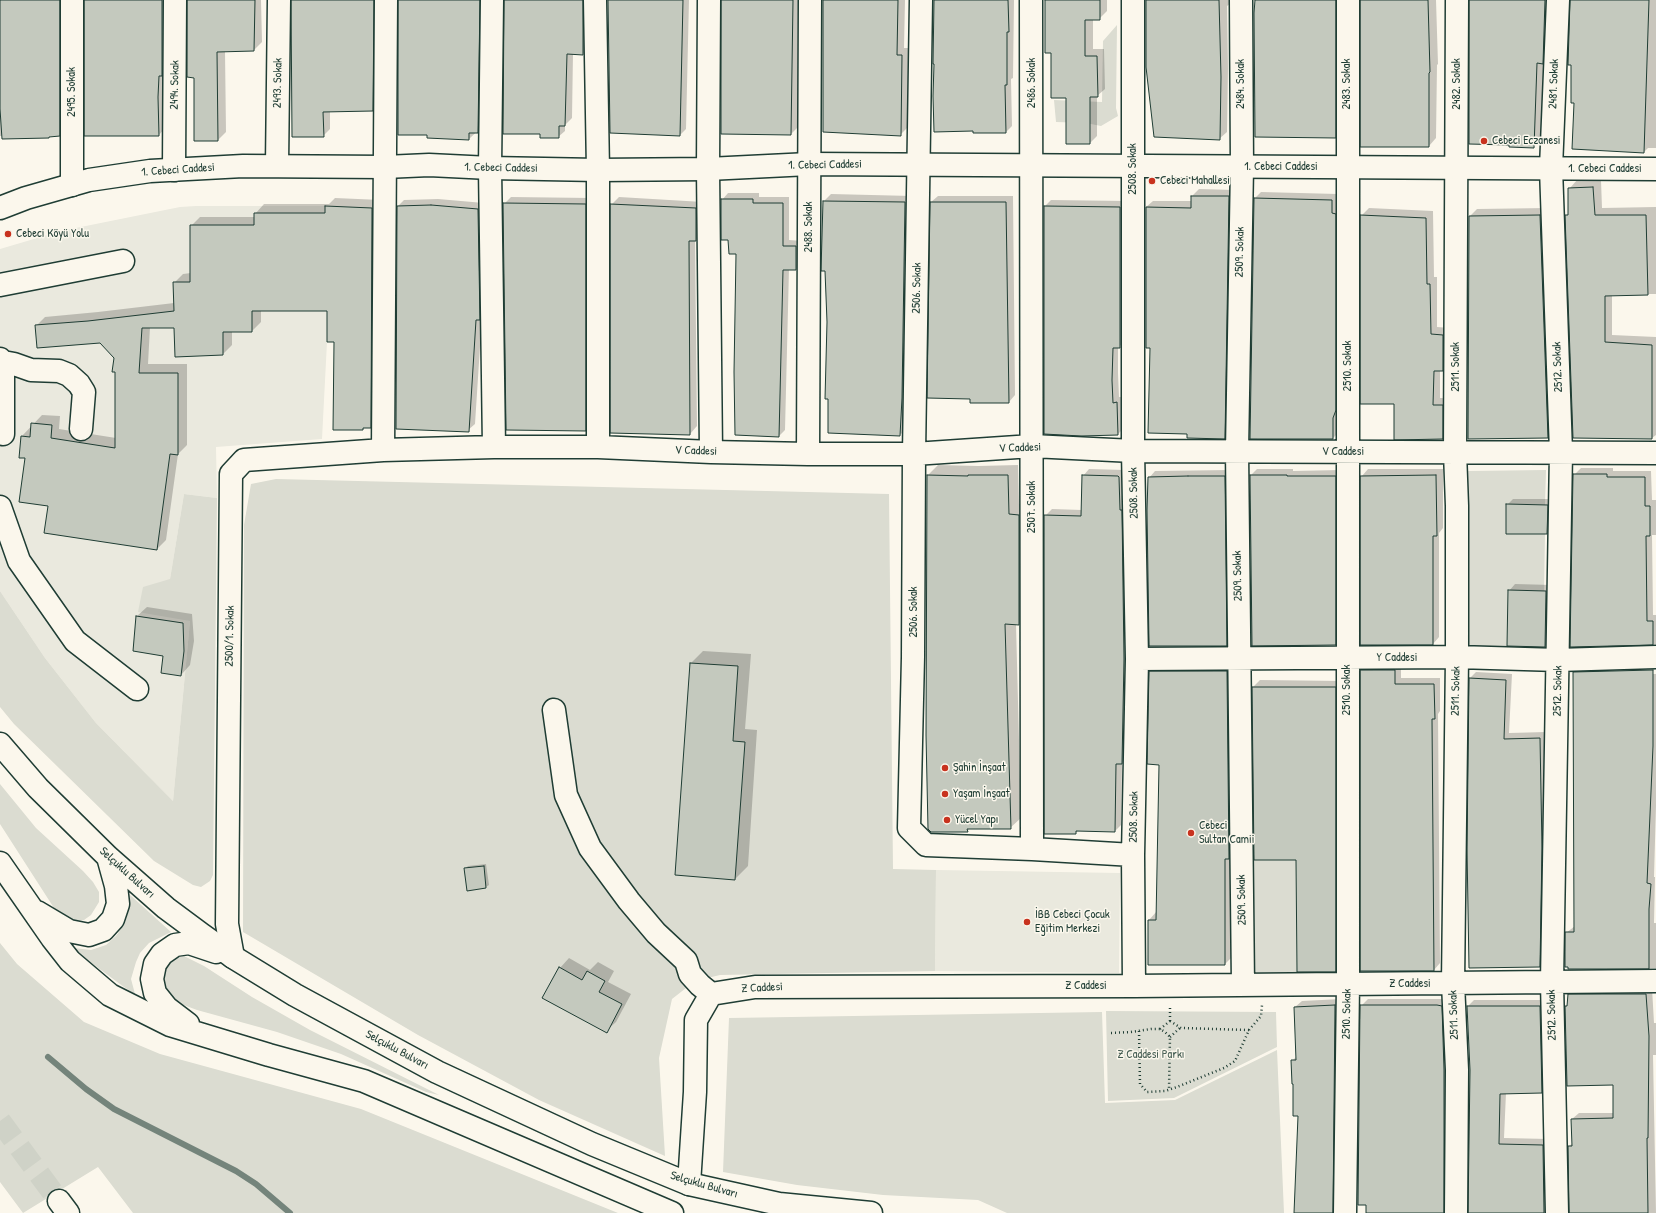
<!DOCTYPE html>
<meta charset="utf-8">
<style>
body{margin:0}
canvas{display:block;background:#fbf7ec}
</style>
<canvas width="1656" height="1213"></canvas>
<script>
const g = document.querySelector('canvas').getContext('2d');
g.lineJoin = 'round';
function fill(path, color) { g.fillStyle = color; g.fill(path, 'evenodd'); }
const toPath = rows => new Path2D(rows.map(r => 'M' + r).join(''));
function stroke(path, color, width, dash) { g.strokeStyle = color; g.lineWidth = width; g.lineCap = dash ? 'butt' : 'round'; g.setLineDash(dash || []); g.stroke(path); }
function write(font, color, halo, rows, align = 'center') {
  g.font = font + ' "Patrick Hand",sans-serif'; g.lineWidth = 3; g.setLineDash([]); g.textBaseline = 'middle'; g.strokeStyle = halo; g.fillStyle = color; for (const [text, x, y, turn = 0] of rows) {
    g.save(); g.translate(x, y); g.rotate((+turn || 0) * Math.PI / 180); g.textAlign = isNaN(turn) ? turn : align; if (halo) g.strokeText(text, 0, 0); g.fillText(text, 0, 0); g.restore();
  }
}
fill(toPath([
 [196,206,325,206,324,230,329,230,327,342,322,439,216,447,217,498,184,494,170,579,184,619,190,621,173,801,96,723,45,658,0,591,0,249,61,231,180,207],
 [936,870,1120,873,1119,973,935,971]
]), '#eae9de');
fill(toPath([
 [1117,25,1116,108,1118,116,1101,126,1086,123,1056,122,1054,100,1102,102,1103,41],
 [1546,470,1545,505,1507,504,1545,534,1544,591,1508,590,1507,647,1468,646,1468,471],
 [276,479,889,494,893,869,936,870,935,971,720,975,695,981,672,999,659,1058,665,1156,539,1100,418,1035,243,932,244,525,251,484],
 [184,494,217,498,213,875,210,881,201,887,193,885,154,861,14,724,0,707,0,591,45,658,96,723,173,801,190,621,138,612,143,587,170,579],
 [0,784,36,828,83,871,93,882,99,892,99,902,91,915,84,920,74,922,66,921,54,908,0,824],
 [1296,859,1297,973,1254,973,1253,860],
 [129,894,171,932,149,943,140,953,136,962,131,979,135,994,124,987,78,953,74,948,91,950,106,945,116,936,125,923,130,904],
 [0,943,17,964,84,1022,160,1054,361,1109,618,1213,133,1213,98,1167,23,1213,0,1182],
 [184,956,204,966,252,997,310,1030,439,1095,426,1092,341,1054,277,1032,197,1010,173,1001,167,996,160,972,167,963,174,959],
 [1106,1011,1276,1012,1277,1047,1174,1098,1108,1101],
 [1102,1012,1105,1103,1175,1100,1277,1050,1284,1213,1007,1213,978,1200,883,1195,797,1185,723,1172,729,1018]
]), '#dbdcd1');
fill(toPath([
 [0,0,67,0,67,128,59,135,0,136],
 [86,0,170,0,166,127,159,135],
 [188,0,261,0,262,42,254,50,225,51,226,132,218,140,195,77],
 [292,0,380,0,379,104,372,110,330,111,330,129,323,136],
 [399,0,486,0,484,125,469,139],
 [505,0,589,0,590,47,583,54,573,53,572,118,565,125,565,131,558,137,541,133],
 [609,0,689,0,686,129,680,135],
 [723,0,800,0,798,127,791,134],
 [823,0,905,0,904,48,909,48,908,127,901,134],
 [935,0,1014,0,1013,78,1011,79,1012,126,1006,132],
 [1046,0,1107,0,1107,11,1099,19,1093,19,1093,49,1104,49,1105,89,1097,96,1097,136,1090,143,1067,97,1052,52],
 [1146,0,1229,0,1230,4,1227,6,1228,69,1227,132,1219,139],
 [1256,0,1343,0,1343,130,1335,137],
 [1362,0,1436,0,1438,64,1437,65,1436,138,1429,146],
 [1470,0,1550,0,1544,137,1533,147],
 [1571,0,1656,0,1656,148,1648,148,1644,152,1575,102],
 [1577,180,1601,180,1602,208,1656,207,1656,294,1612,294,1612,335,1656,337,1656,435,1652,438,1574,437,1566,216,1569,213,1570,188],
 [1199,189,1235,190,1231,431,1224,438,1188,433,1151,347,1146,207,1153,201,1192,201,1192,196],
 [1261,192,1338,194,1339,432,1333,438,1255,198],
 [728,193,759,193,759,197,789,197,789,240,802,241,802,263,796,269,789,269,785,430,779,436,737,253,729,239,722,200],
 [831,194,912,196,907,428,900,435,828,322,824,201],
 [938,196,1013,196,1015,395,1009,402,931,202],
 [511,197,592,198,592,423,585,430,504,204],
 [619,197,703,202,703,233,695,240,697,426,690,434,612,204],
 [335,198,381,200,379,418,370,427,365,427,363,429,334,429,335,341,328,310,261,310,261,322,252,331,232,331,232,345,223,354,175,327,150,327,148,364,187,364,187,445,178,454,166,540,157,549,49,506,26,457,22,436,42,415,60,416,59,429,116,438,115,358,101,342,36,326,45,317,98,312,174,303,174,283,183,274,191,273,191,226,200,217,255,217,255,214,264,204,329,204],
 [438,199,484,203,482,316,475,424,468,430,398,206,404,200],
 [1051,200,1126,201,1126,341,1118,347,1118,373,1119,397,1123,397,1124,428,1118,434,1045,206],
 [1369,208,1433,211,1434,277,1437,277,1437,327,1450,328,1450,362,1442,370,1440,370,1440,398,1450,398,1449,431,1442,438,1395,403,1362,215],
 [1547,208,1555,429,1548,437,1470,216,1477,209],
 [938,465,978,466,1018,465,1019,504,1029,505,1029,613,1019,624,1016,624,1021,818,1010,828,970,828,967,831,928,475],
 [1581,468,1613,468,1613,471,1651,471,1652,500,1656,500,1656,535,1652,535,1653,615,1656,615,1656,644,1571,646,1574,475],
 [1089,469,1125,470,1129,757,1122,763,1121,825,1115,831,1078,831,1075,833,1045,516,1052,509,1082,510,1083,476],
 [1257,469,1293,469,1293,471,1341,470,1341,638,1335,644,1253,645,1251,475],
 [1368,469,1443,469,1443,528,1439,533,1439,637,1433,644,1362,476],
 [1231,470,1233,639,1226,645,1149,478,1155,471],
 [1513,499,1553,499,1553,527,1547,533,1507,505],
 [1515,584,1552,585,1551,640,1545,646,1509,591],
 [147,607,192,614,194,641,190,665,181,675,164,655,137,616],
 [703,651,751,654,745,729,757,730,748,866,735,879,691,663],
 [1160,662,1236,662,1234,955,1225,964,1149,920,1157,911,1160,764,1150,672],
 [1368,664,1401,664,1401,678,1440,678,1440,711,1438,714,1440,963,1434,970,1362,671],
 [1599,665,1599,673,1656,674,1656,806,1654,877,1655,877,1654,923,1656,923,1656,968,1569,968,1566,933,1575,926,1574,672,1581,666],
 [1476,672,1512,674,1509,733,1546,732,1546,960,1539,966,1470,678],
 [1260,680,1342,681,1342,964,1335,971,1297,859,1255,859,1253,687],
 [486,864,489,885,486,887,467,889,465,869,468,866],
 [569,958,590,970,598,962,614,971,608,982,631,994,616,1022,606,1031,560,968],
 [1576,988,1652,988,1654,1023,1656,1023,1656,1055,1653,1055,1656,1213,1570,1213,1569,1146,1573,1143,1572,1119,1579,1113,1614,1113,1614,1084,1566,1006,1569,1003,1569,995],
 [1341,999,1340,1213,1295,1213,1299,1115,1292,1061,1297,1056,1295,1007,1302,1001],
 [1368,999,1444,999,1451,1213,1367,1213,1361,1006],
 [1474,1000,1546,1000,1548,1086,1541,1092,1506,1093,1504,1138,1549,1139,1553,1213,1470,1213,1470,1070,1468,1006]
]), '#0003');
stroke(toPath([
 [48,1057,86,1089,114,1109,236,1171,256,1184,290,1213]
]), '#74847b', 6);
const building = toPath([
 [0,0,60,0,60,136,49,137,49,138,2,139,0,109,0,0],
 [84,0,162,0,162,76,159,76,158,97,159,136,84,136,84,0],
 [187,0,255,0,254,51,217,52,218,141,194,141,194,78,187,77,187,0],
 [291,0,374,0,373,111,323,112,324,137,292,137,291,0],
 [398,0,480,0,478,133,469,133,469,140,427,138,427,135,398,135,398,0],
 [504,0,583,0,583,55,567,54,565,126,559,126,559,138,540,138,540,134,503,134,504,0],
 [608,0,683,0,680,136,610,133,608,0],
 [721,0,793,0,791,135,721,134,721,0],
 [823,0,898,0,897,55,902,55,901,136,823,132,823,0],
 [934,0,1008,0,1009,32,1007,32,1007,85,1005,85,1006,133,973,133,973,131,934,132,933,96,934,64,933,64,934,0],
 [1045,0,1100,0,1100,20,1085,20,1085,56,1097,56,1098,97,1090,97,1090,144,1066,144,1066,98,1051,98,1051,53,1045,53,1045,0],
 [1146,0,1219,0,1221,77,1220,140,1154,137,1146,67,1146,0],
 [1255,0,1336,0,1336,138,1255,137,1254,13,1255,0],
 [1360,0,1428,0,1430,72,1429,73,1429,147,1360,147,1360,0],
 [1469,0,1545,0,1543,64,1537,63,1534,148,1509,147,1509,145,1469,144,1469,0],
 [1570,0,1649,0,1644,153,1572,149,1574,103,1571,103,1571,65,1568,65,1570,0],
 [1593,187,1595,215,1646,215,1648,295,1605,296,1605,342,1652,345,1652,439,1573,438,1565,215,1568,215,1568,188,1593,187],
 [1191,196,1229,196,1225,439,1187,438,1187,434,1148,433,1150,348,1146,348,1146,207,1191,208,1191,196],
 [1254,198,1332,200,1332,213,1336,214,1336,410,1333,418,1333,439,1250,439,1254,198],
 [721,199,753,199,753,203,783,203,783,246,796,246,796,270,783,270,779,437,735,435,734,372,736,254,729,254,728,240,721,240,721,199],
 [823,201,905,202,902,398,900,436,828,433,828,399,825,399,827,322,825,271,821,271,823,201],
 [930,202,1006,202,1009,403,970,403,970,399,927,398,930,202],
 [503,203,586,204,586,431,506,430,503,203],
 [610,204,696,208,696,241,689,241,690,435,610,433,610,204],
 [431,205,478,209,480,320,476,320,469,432,396,429,397,206,431,205],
 [325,206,372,208,371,428,363,428,363,430,333,430,334,342,327,342,327,311,252,311,252,332,223,332,223,355,175,357,174,328,142,328,139,373,178,373,178,455,170,454,157,550,44,533,48,506,19,502,25,458,19,458,21,436,30,437,31,423,52,425,51,438,115,448,115,372,112,372,114,358,100,343,37,348,35,325,88,321,174,311,173,282,190,282,190,225,254,225,254,213,325,213,325,206],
 [1044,206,1120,207,1120,348,1113,348,1112,380,1113,403,1117,402,1118,435,1081,436,1044,434,1044,206],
 [1360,215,1426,218,1427,284,1430,284,1431,334,1443,335,1443,371,1434,371,1433,405,1443,405,1443,439,1394,440,1394,404,1360,404,1360,215],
 [1540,215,1548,438,1468,439,1469,216,1540,215],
 [1573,474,1607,474,1607,477,1645,477,1645,506,1650,506,1650,536,1646,536,1647,621,1653,621,1653,645,1570,647,1573,474],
 [927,475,968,476,968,475,1008,475,1009,514,1019,515,1019,625,1005,624,1011,829,967,829,968,832,931,832,928,829,926,735,927,475],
 [1082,475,1118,476,1119,477,1120,510,1122,510,1124,659,1122,764,1116,764,1115,832,1076,831,1076,834,1044,834,1044,515,1081,516,1082,475],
 [1250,475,1287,475,1287,476,1336,476,1336,645,1252,646,1250,475],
 [1436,475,1437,536,1433,536,1433,645,1360,645,1360,476,1436,475],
 [1188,476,1225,476,1227,646,1149,646,1147,510,1148,477,1188,476],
 [1506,504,1548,505,1547,534,1506,534,1506,504],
 [1508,590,1546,591,1545,647,1507,646,1508,590],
 [136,616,183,623,184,651,181,676,161,673,163,656,133,651,136,616],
 [690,663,738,666,733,741,745,742,735,880,675,875,690,663],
 [1360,670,1395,670,1395,684,1434,684,1435,719,1432,719,1434,971,1360,971,1360,670],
 [1653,670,1653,746,1647,883,1651,884,1649,909,1649,969,1568,969,1568,967,1565,967,1565,932,1574,932,1573,672,1653,670],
 [1149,671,1227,671,1229,859,1225,859,1225,965,1148,965,1148,920,1156,920,1159,765,1147,764,1149,671],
 [1469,678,1506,680,1504,739,1540,738,1542,848,1540,967,1469,968,1467,849,1469,678],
 [1252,687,1336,687,1336,972,1297,972,1296,860,1254,860,1252,687],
 [484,866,486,888,467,891,464,868,484,866],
 [559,967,582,980,587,971,605,981,599,992,622,1004,607,1033,542,998,559,967],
 [1568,994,1646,994,1649,1036,1648,1138,1647,1138,1648,1213,1569,1213,1568,1146,1572,1146,1571,1119,1613,1118,1613,1085,1567,1086,1565,1006,1567,1006,1568,994],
 [1335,1005,1333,1213,1294,1213,1298,1116,1293,1116,1293,1084,1292,1084,1291,1060,1296,1060,1294,1007,1335,1005],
 [1360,1005,1437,1005,1442,1006,1444,1070,1444,1213,1366,1213,1366,1205,1358,1205,1360,1005],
 [1467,1006,1540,1006,1542,1093,1500,1094,1499,1144,1543,1145,1544,1213,1468,1213,1470,1070,1467,1006]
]);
fill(building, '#c4c9be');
stroke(building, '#1f3d34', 1);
stroke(toPath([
 [0,1121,59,1201]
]), '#cfd2c7', 22, [22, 11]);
const minor = toPath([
 [492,0,490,168,494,447],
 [595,0,598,170,598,447],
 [709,0,708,169,711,452],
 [921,0,914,454,913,657,909,828,926,845,1032,849,1133,855],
 [1031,0,1032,849],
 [1133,0,1133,451,1137,659,1133,855,1134,986],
 [1241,0,1242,167,1237,451,1243,985],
 [277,165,279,0],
 [174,170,175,0],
 [72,185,72,0],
 [0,285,123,261],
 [0,359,3,362,14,364,31,370,59,371,69,375,79,384,84,392,81,429],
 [3,434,3,362],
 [383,450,386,0],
 [808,454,810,0],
 [0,507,19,561,75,641,137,689],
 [1137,659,1457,657,1558,660,1656,657],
 [554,710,566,795,590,848,629,901,656,933,686,961,690,974,700,985,711,994],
 [233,957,227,924,231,474,244,460,383,450,494,447,598,447,711,452,808,454,914,454,1032,446,1133,451,1656,453],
 [689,1184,695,1092,696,1020,711,994,755,987,1134,986,1656,981],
 [1345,1213,1348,984,1348,0],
 [1456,1213,1457,1070,1453,983,1457,657,1457,506,1455,452,1457,0],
 [1557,1213,1552,982,1561,452,1551,168,1558,0]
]);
const major = toPath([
 [0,208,26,198,89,180,150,171,243,166,385,167,429,165,490,168,598,170,708,169,809,164,1656,169],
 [0,744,38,788,108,857,166,908,201,934,233,957,295,995,437,1072,592,1144,689,1184,779,1204,871,1213],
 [0,863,52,938,70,961,110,995,170,1025,269,1055,364,1081,672,1213],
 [37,912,69,931,89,935,103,930,113,919,118,904,116,886,108,857],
 [188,1024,167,1008,155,993,152,979,155,964,162,954,175,945,189,943,216,952]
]);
const highway = toPath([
 [59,1201,68,1213]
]);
stroke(minor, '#1f3d34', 25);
stroke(major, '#1f3d34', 25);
stroke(highway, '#1f3d34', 25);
stroke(toPath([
 [1170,1021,1181,1028,1249,1030],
 [1170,1021,1170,1006],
 [1160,1029,1170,1021],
 [1139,1031,1140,1084,1147,1092,1165,1091,1177,1087,1224,1068,1235,1061,1249,1030,1261,1016,1262,1005],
 [1111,1033,1131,1032,1151,1029,1160,1029,1165,1032,1170,1037,1169,1090],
 [1170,1037,1180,1028]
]), '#1f3d34', 2.5, [1, 3]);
stroke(minor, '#fbf7ec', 22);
stroke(major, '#fbf7ec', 22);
stroke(highway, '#fbf7ec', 22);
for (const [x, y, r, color] of [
 [1484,141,4,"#c8321e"],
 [1152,181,4,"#c8321e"],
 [8,234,4,"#c8321e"],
 [945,768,4,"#c8321e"],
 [945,794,4,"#c8321e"],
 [947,820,4,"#c8321e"],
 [1191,833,4,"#c8321e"],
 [1027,922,4,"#c8321e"]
]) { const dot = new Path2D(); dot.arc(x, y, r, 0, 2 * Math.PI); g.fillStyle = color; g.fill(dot); stroke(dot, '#fbf7ec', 1.5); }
write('12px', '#1f3d34', '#fbf7ec', [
 ["2493. Sokak",278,83,-89],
 ["2486. Sokak",1032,83,-90],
 ["2484. Sokak",1241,84,-90],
 ["2483. Sokak",1347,84,-90],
 ["2482. Sokak",1457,84,-90],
 ["2481. Sokak",1554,84,-88],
 ["2494. Sokak",175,85,-89],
 ["2495. Sokak",72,92,-90],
 ["1. Cebeci Caddesi",825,165,-1],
 ["1. Cebeci Caddesi",1281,167],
 ["1. Cebeci Caddesi",501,168,1],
 ["2508. Sokak",1133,169,-90],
 ["1. Cebeci Caddesi",1605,169],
 ["1. Cebeci Caddesi",178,170,-4],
 ["2488. Sokak",809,227,-90],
 ["2509. Sokak",1240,252,-89],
 ["2506. Sokak",917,288,-89],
 ["2510. Sokak",1348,366,-90],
 ["2511. Sokak",1456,367,-90],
 ["2512. Sokak",1558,367,-92],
 ["V Caddesi",1020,448,-2],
 ["V Caddesi",696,451,2],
 ["V Caddesi",1343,452],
 ["2508. Sokak",1134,493,-91],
 ["2507. Sokak",1032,507,-90],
 ["2509. Sokak",1238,576,-91],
 ["2506. Sokak",914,612,-90],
 ["2500/1. Sokak",230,636,-89],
 ["Y Caddesi",1397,658],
 ["2510. Sokak",1347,690,-90],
 ["2511. Sokak",1456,691,-89],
 ["2512. Sokak",1558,691,-89],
 ["2508. Sokak",1134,817,-89],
 ["Selçuklu Bulvarı",127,873,42],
 ["2509. Sokak",1242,900,-91],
 ["Z Caddesi",1410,984],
 ["Z Caddesi",1086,986],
 ["Z Caddesi",762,988,-3],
 ["2510. Sokak",1347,1014,-89],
 ["2511. Sokak",1454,1015,-92],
 ["2512. Sokak",1552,1015,-91],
 ["Selçuklu Bulvarı",397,1050,28],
 ["Selçuklu Bulvarı",704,1185,16]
]);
write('12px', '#1f3d34', '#fbf7ec', [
 ["Cebeci Eczanesi",1492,141],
 ["Cebeci Mahallesi",1160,181],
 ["Cebeci Köyü Yolu",16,234],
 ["Şahin İnşaat",953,768],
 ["Yaşam İnşaat",953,794],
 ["Yücel Yapı",955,820],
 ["Cebeci",1199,826],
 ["Sultan Camii",1199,840],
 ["İBB Cebeci Çocuk",1035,915],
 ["Eğitim Merkezi",1035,929]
], 'left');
write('12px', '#455d53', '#fbf7ec', [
 ["Z Caddesi Parkı",1151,1055]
]);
</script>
